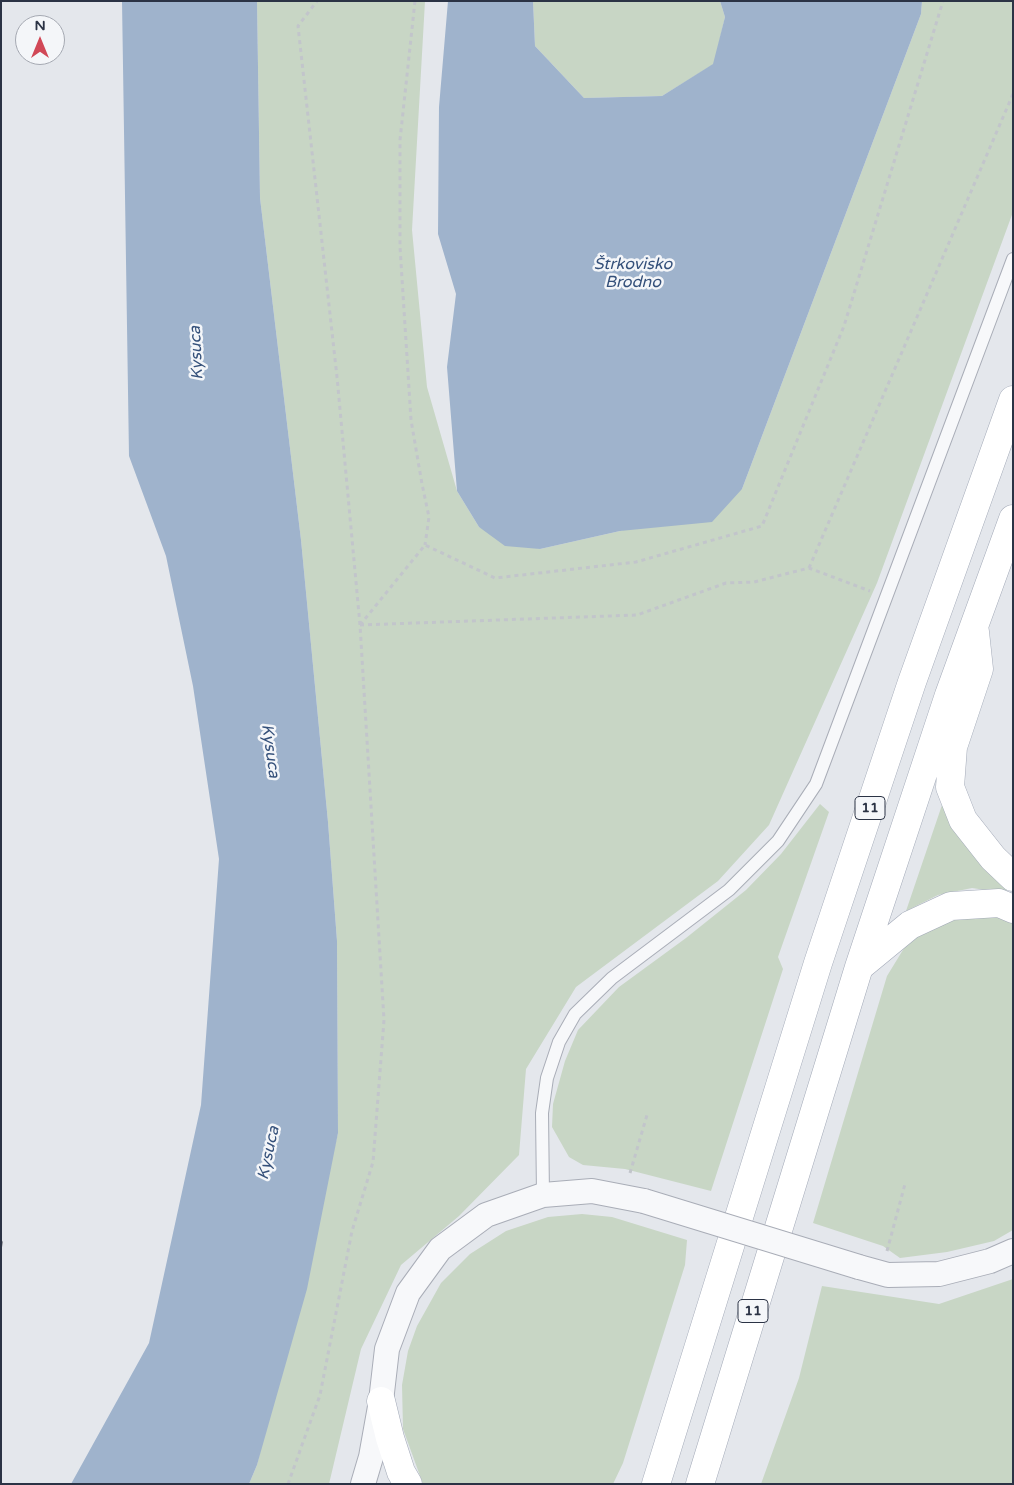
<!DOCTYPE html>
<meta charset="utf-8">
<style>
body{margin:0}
#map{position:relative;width:1014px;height:1485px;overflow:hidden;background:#e4e7ec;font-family:"Varela Round",sans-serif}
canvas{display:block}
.frame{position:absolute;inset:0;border:2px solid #2b3345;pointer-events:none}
.north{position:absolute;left:15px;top:15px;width:50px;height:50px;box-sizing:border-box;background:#f4f6f9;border:1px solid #a4a8b1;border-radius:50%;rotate:0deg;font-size:14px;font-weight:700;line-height:20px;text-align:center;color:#2b3345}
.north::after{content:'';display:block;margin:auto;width:18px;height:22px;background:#d14857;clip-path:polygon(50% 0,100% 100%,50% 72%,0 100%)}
</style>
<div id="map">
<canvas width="1014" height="1485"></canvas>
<div class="frame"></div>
<div class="north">N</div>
</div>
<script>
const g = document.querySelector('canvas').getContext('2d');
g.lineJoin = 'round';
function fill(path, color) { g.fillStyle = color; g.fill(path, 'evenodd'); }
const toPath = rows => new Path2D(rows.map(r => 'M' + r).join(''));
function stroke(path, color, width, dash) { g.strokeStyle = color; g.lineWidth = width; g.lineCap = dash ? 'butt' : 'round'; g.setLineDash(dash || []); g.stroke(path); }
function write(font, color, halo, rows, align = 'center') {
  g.font = font + ' "Varela Round",sans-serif'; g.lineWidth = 5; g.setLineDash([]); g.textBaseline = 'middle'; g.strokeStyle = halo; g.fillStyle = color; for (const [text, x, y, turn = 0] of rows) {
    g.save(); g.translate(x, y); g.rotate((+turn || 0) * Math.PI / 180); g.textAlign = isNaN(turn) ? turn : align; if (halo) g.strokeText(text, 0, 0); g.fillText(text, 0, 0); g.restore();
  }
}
fill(toPath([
 [257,1,425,1,412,230,427,387,457,491,479,527,540,549,620,531,742,489,921,14,922,1,1013,1,1013,212,877,583,769,825,718,881,576,987,526,1069,519,1155,459,1216,401,1265,361,1349,329,1484,249,1484,257,1465,338,1133,337,941,328,822,301,540,260,198],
 [533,1,720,1,725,17,714,64,662,96,584,98,535,46],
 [820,804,829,812,778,957,783,969,711,1191,625,1169,583,1165,569,1157,552,1127,553,1104,565,1061,578,1030,619,987,686,938,746,890,781,854],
 [942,805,1008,885,1006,893,972,888,938,895,906,911],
 [967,915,996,916,1013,922,1013,1230,994,1241,947,1252,900,1258,883,1246,813,1223,887,976,906,945,935,922],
 [582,1214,612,1217,687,1240,685,1265,623,1463,613,1484,423,1484,403,1429,402,1385,408,1351,417,1326,441,1283,470,1254,506,1231,548,1217],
 [1013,1279,1013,1484,761,1484,799,1378,822,1286,939,1304]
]), '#c8d6c5');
fill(toPath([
 [122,1,257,1,260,198,301,540,328,822,337,941,338,1133,307,1289,257,1465,249,1484,71,1484,149,1343,201,1105,219,859,193,686,166,556,129,456],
 [448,1,533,1,535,46,584,98,662,96,713,64,725,17,720,1,922,1,921,14,742,489,712,522,620,531,540,549,505,546,479,527,457,491,447,367,456,294,438,234,439,107]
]), '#9fb3cc');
const lane = toPath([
 [543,1195,542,1113,547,1078,559,1042,575,1014,612,978,729,890,778,841,816,784,1013,259]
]);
const street = toPath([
 [859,1267,888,1275,939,1274,990,1261,1013,1251],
 [363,1484,371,1457,381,1401,387,1349,408,1293,440,1249,486,1215,543,1195,592,1191,644,1201]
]);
const primary = toPath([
 [975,632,979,669,953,747,950,787,963,820,993,858,1013,877],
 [859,967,910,925,951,906,999,903,1013,909],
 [381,1401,390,1438,401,1472,408,1484],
 [656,1484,818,963,912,682,1013,400],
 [700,1484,859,967,949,695,1013,519]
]);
stroke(lane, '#a9adb7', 14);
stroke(street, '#a9adb7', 26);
stroke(primary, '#a3aab8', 29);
stroke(toPath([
 [415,1,400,140,400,247,411,420,422,484,429,517,425,545],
 [809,568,1013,94],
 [360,625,425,545,495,578,636,562,762,526,844,326,943,1],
 [360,625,637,615,726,583,754,582,809,568,870,591],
 [630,1173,647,1115],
 [887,1251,905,1184],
 [288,1484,320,1395,352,1231,373,1162,384,1020,360,625,337,377,298,26,317,1]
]), '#c2c5cb', 3, [4, 4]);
stroke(lane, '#f7f8fa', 12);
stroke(street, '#f7f8fa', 24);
stroke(primary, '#fff', 28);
const streetBridge = toPath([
 [644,1201,859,1267]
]);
stroke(streetBridge, '#a9adb7', 26, []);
stroke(streetBridge, '#f7f8fa', 24);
fill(toPath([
 [1,1239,3,1242,1,1253]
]), '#85888f');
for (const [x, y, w] of [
 [870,808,30],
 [753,1311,30]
]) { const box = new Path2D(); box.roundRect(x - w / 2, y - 11.5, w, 23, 4); g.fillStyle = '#f4f6f9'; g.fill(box); stroke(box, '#2b3345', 1); }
write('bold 14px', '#2b3345', null, [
 ["11",870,808],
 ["11",753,1311]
]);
write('italic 16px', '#34507a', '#f4f6f9', [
 ["Štrkovisko",633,265],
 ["Brodno",633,283],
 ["Kysuca",197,353,-93],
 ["Kysuca",270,751,82],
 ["Kysuca",269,1153,-78]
]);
</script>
